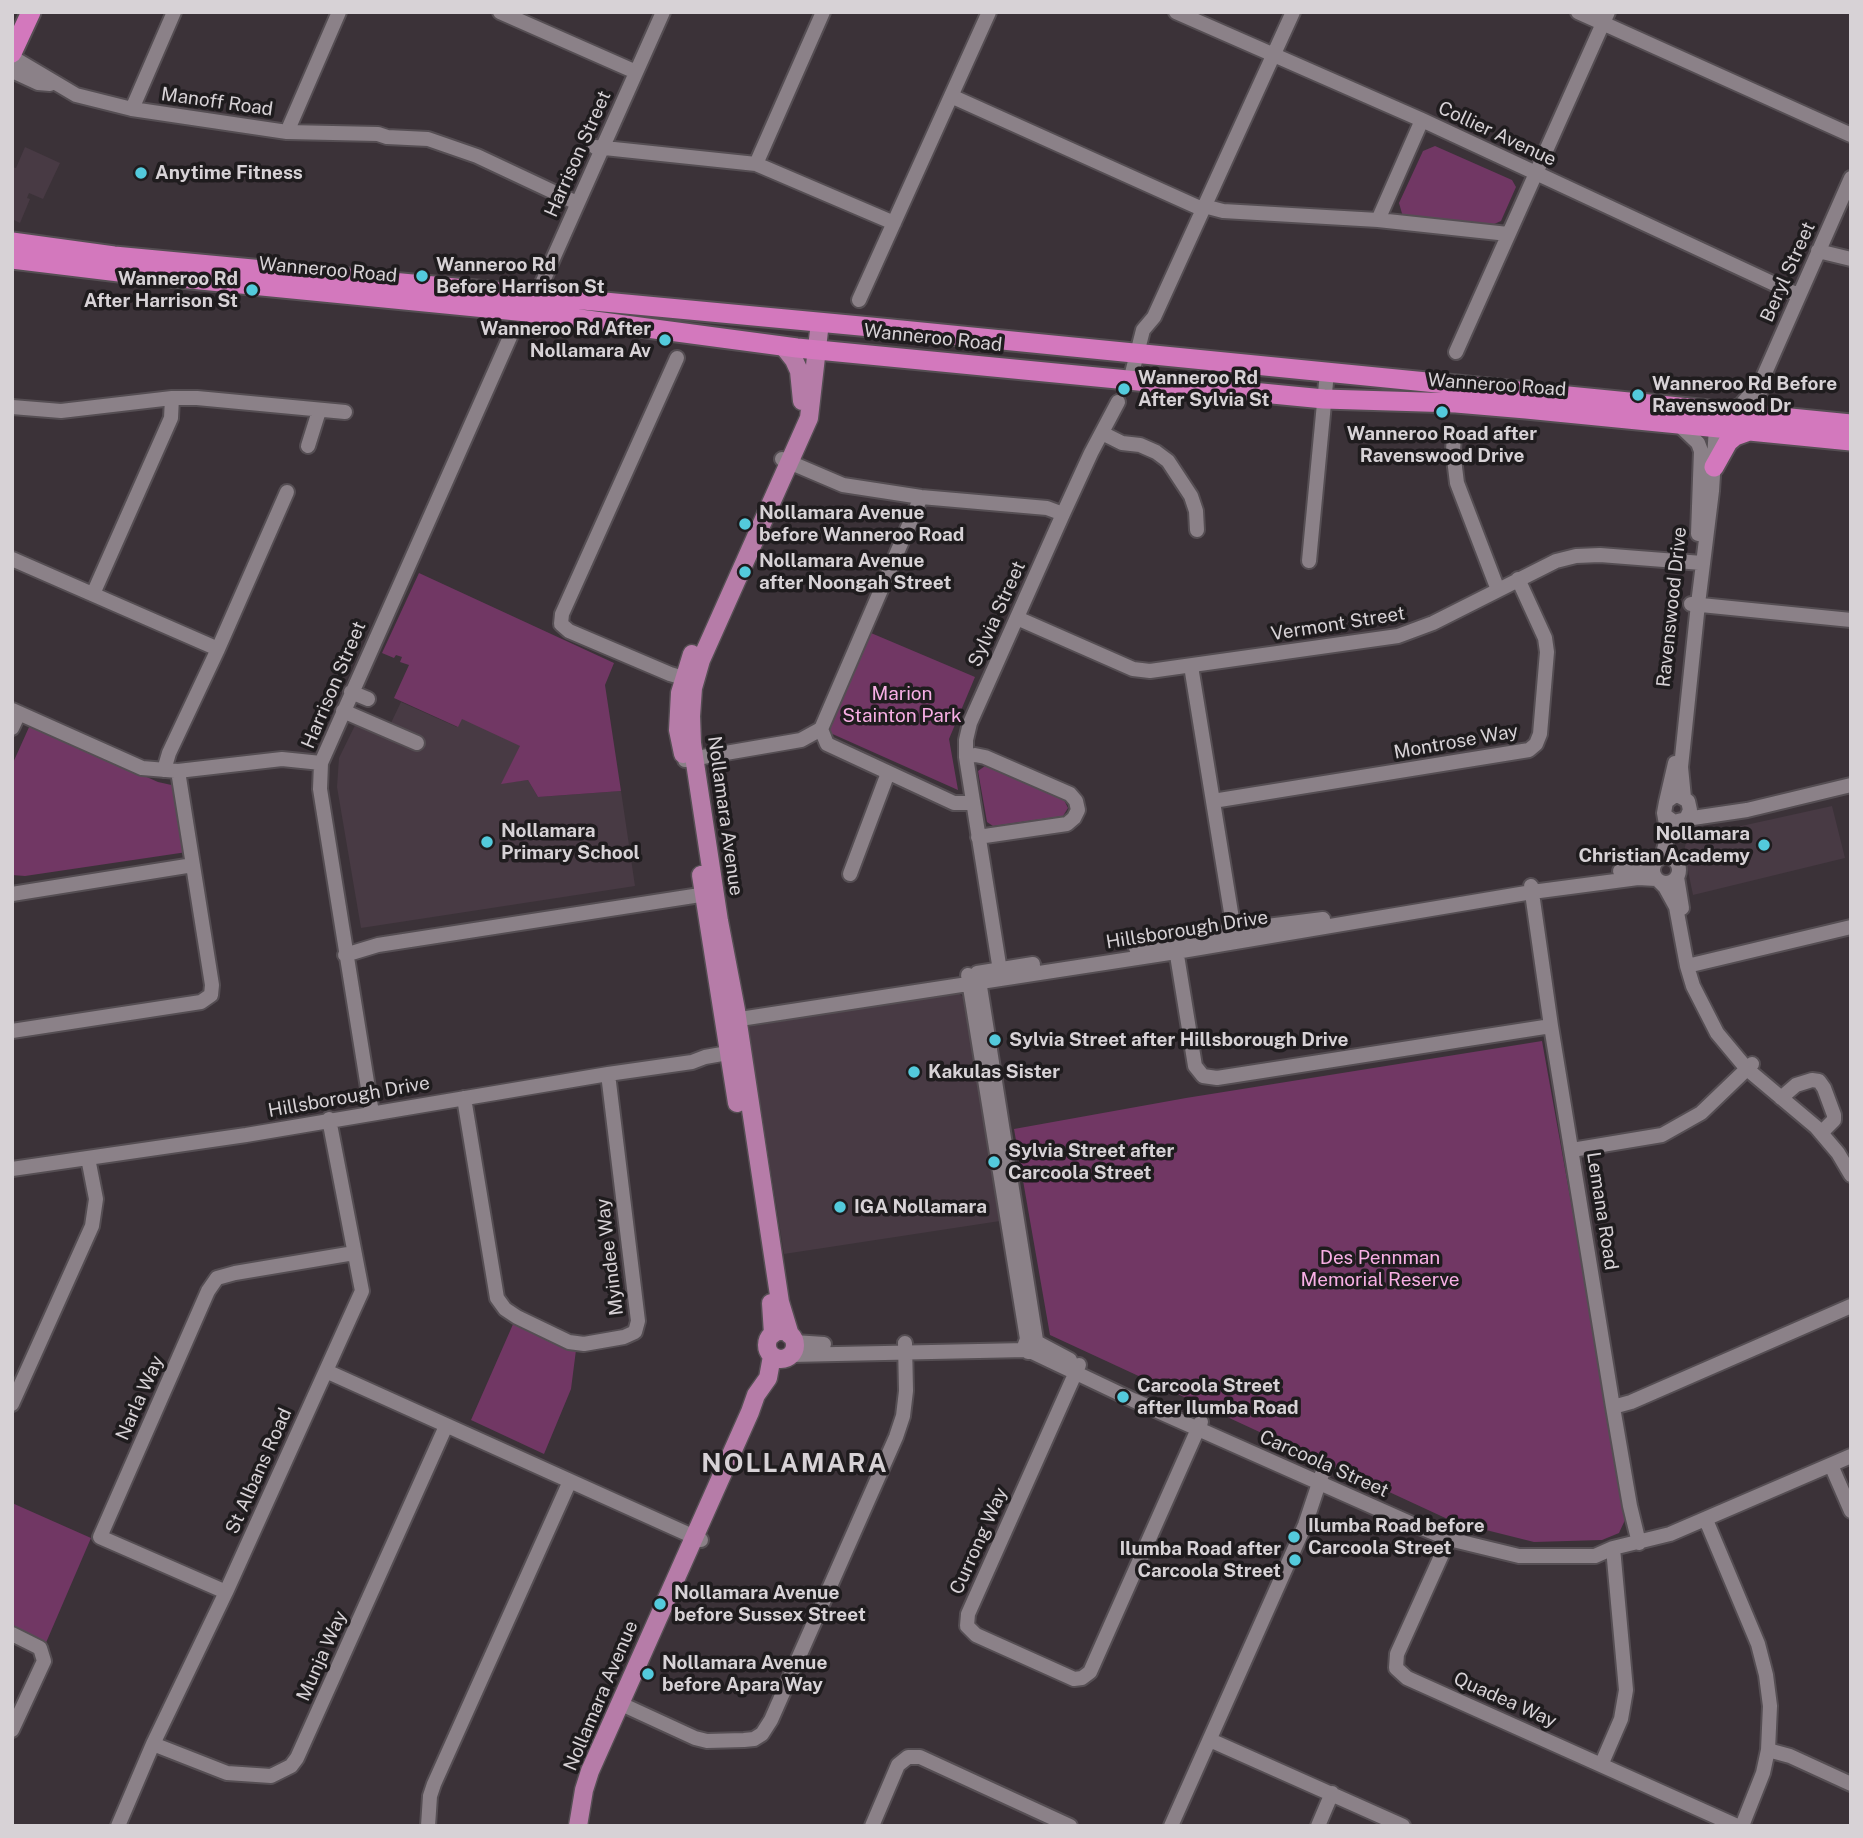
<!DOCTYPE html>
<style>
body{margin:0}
#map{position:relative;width:1863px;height:1838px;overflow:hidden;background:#3b3238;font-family:"Public Sans",sans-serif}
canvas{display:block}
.frame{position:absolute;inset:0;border:14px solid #d7d2d6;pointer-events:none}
</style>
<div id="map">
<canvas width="1863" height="1838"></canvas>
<div class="frame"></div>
</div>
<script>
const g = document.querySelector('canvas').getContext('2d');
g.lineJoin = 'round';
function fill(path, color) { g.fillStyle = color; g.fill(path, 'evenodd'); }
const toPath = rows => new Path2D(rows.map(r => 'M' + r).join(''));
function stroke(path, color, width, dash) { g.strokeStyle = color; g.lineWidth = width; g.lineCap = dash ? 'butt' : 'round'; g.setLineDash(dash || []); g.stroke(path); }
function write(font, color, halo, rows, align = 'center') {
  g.font = font + ' "Public Sans",sans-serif'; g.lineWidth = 7; g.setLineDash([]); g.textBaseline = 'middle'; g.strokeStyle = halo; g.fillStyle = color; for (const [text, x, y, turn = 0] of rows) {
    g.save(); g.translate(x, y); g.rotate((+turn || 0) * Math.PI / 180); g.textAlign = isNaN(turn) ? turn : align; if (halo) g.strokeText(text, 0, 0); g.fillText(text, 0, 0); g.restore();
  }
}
fill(toPath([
 [25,147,60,163,43,199,29,193,27,198,30,199,20,223,12,219,12,167,16,168],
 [401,702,457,727,462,718,521,746,502,783,528,780,538,797,621,791,635,886,361,928,337,787,339,758,362,711,391,723],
 [1832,806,1845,858,1693,895,1684,851,1687,838],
 [957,992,963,997,1000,1221,784,1254,748,1027]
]), '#483a44');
fill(toPath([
 [1435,146,1512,180,1516,187,1501,221,1492,225,1403,217,1399,203,1423,151],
 [419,573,614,663,605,685,621,791,538,797,528,780,501,784,520,746,462,719,458,727,394,698,409,665,400,662,402,657,396,655,394,658,382,653],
 [871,633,975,677,949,739,958,790,828,732],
 [30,725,158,782,176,786,187,852,25,876,12,875,12,765],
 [985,766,1064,800,1068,808,1063,816,993,826,987,822,978,771],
 [1542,1041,1623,1491,1625,1520,1619,1533,1602,1540,1534,1542,1454,1522,1050,1335,1014,1129,1186,1098],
 [514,1322,576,1350,571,1389,544,1454,471,1420],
 [12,1503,91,1538,45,1645,12,1630]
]), '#713764');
const minor = toPath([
 [500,12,636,72],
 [1176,12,1422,120,1798,295],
 [1578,12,1851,135],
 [12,57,76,95,132,109,287,132,378,134,387,137,428,139,477,156,577,203],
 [12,71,38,83,50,84],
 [951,96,1202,209],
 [132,109,174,12],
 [287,132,339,12],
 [595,147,756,164,894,223],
 [756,164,823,12],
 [1204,206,1223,211,1378,220,1508,234],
 [1378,220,1422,120],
 [1818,251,1851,259],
 [859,300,989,12],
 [539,303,540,288,663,12],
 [1456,352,1608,12],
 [677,358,562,614,561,624,569,631,670,674,694,681],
 [1130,381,1143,330,1154,317,1293,12],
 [12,407,61,411,172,398,197,398,345,412],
 [1729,411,1741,405,1760,383],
 [1762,415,1759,398,1761,382,1851,178],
 [1678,424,1698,443,1701,451,1698,534],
 [1102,433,1122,443,1140,445,1156,452,1168,461,1191,496,1196,511,1197,530],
 [1454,435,1453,451,1457,483,1498,590],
 [308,446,319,411],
 [782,459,843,485,921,497,1047,508,1063,514],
 [12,559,218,649],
 [1309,561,1327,372],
 [93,594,171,418,172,398],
 [1691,604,1851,620],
 [1017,618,1133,669,1150,671,1398,636,1433,623,1556,561,1576,556,1600,555,1702,563],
 [1191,666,1235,937],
 [351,692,368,699],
 [12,710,142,768,178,771,282,759,321,763],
 [343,711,417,743],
 [12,728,19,713],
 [821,729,921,497],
 [966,757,975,755,985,757,1070,794,1076,801,1078,810,1074,818,1067,824,978,837],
 [685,760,801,740,821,729,827,744,954,803,973,803],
 [164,770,169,753,218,649,287,492],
 [1684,798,1681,767,1698,604,1712,491,1716,427,1711,422],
 [1213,801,1529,750,1536,744,1540,734,1547,652,1545,638,1518,579],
 [1666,802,1675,763],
 [1686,819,1747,810,1851,785],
 '1653 870a13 13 0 1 1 26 0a13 13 0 1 1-26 0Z',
 [1662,857,1668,835,1664,813,1666,802,1674,796,1679,796,1688,801,1690,810,1686,819,1674,822,1667,817],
 [1620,871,1653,866],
 [850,874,888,773],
 [1677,877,1682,908],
 [1660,882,1665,887,1676,907,1687,966,1693,986,1717,1033,1747,1069,1816,1127,1838,1153,1851,1175],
 [1531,886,1551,1026,1613,1407,1630,1506,1639,1543],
 [12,894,193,865],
 [1175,943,1195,1066,1203,1076,1217,1078,1551,1026],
 [1136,948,1235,930,1323,919],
 [345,955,378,945,713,893],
 [1687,966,1851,927],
 [977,973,1033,964],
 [978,974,1036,1340],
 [968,975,1027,1339,1024,1347,1028,1352,1035,1351,1038,1346,1036,1340,1027,1339],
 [1001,977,966,757,966,740,970,723,1063,514,1091,453,1118,402],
 [727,1021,1176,952,1532,892,1638,878,1656,879],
 [12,1031,201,1002,211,995,212,985,178,771],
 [464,1098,497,1298,505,1309,517,1317,569,1342,584,1344,624,1337,635,1332,638,1321,608,1074],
 [1781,1098,1796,1085,1812,1080,1819,1081,1824,1088,1834,1115,1834,1120,1821,1133],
 [372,1113,320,789,321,763,510,337],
 [1572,1150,1662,1135,1701,1113,1752,1064],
 [12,1169,246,1135,608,1074,692,1062,705,1057,739,1051],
 [794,1342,824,1344],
 [1038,1343,1070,1360],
 [1032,1352,1133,1400,1412,1524,1449,1539,1519,1556,1595,1556,1613,1548,1670,1534,1851,1456],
 [790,1355,1026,1350],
 [1079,1365,968,1614,967,1626,976,1635,1074,1679,1082,1678,1090,1672,1201,1422],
 [326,1371,701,1540],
 [12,1404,92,1226,96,1199,88,1158],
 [1613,1407,1631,1402,1851,1306],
 [1831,1465,1851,1511],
 [1706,1520,1758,1644,1766,1675,1770,1706,1768,1750,1763,1773,1742,1826],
 [1452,1532,1397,1654,1396,1668,1407,1678,1737,1826],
 [226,1592,100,1537,208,1291,217,1278,235,1273,354,1253],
 [12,1634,40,1648,44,1661,12,1730],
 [619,1703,695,1738,707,1741,744,1740,754,1739,762,1734,771,1720,896,1437,903,1416,906,1391,905,1343],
 [1210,1740,1403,1826],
 [153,1744,227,1773,271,1776,291,1766,297,1758,446,1426],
 [1768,1750,1790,1756,1851,1784],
 [1602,1763,1621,1719,1626,1690,1613,1548],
 [118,1826,153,1744,226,1592,362,1291,329,1119],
 [428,1826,430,1796,434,1784,570,1481],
 [872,1826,898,1765,908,1757,920,1757,1070,1826],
 [1171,1826,1305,1525,1322,1474],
 [1318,1826,1332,1793]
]);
const major = toPath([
 [783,346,794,360,799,371,802,401],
 [683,754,678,730,680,693,692,654],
 [701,875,737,1103],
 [771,1303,773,1334],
 '767 1345a14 14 0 1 1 28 0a14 14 0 1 1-28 0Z',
 [790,1335,780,1302,736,1010,719,921,692,743,691,716,693,688,701,660,809,418,820,322],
 [578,1826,584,1790,590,1771,750,1412,756,1395,768,1378,772,1356]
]);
const highway = toPath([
 [12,53,31,12],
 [12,242,114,256,871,327,1851,424],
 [12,259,119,272,527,312,797,348,1324,399,1456,403,1526,409,1851,441],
 [1714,467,1728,442,1735,436,1749,431]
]);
stroke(minor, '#554e53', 18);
stroke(major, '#554e53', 21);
stroke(highway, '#554e53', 23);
stroke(minor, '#8b8188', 14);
stroke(major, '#b67ca8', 18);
stroke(highway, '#d378bd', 19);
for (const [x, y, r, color] of [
 [141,173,7,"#53cadc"],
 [422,276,7,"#53cadc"],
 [252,290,7,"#53cadc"],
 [665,340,7,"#53cadc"],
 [1124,389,7,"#53cadc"],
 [1638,395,7,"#53cadc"],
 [1442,412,7,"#53cadc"],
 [745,524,7,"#53cadc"],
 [745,572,7,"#53cadc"],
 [487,842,7,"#53cadc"],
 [1764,845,7,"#53cadc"],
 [995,1040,7,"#53cadc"],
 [914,1072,7,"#53cadc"],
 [994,1162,7,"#53cadc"],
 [840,1207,7,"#53cadc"],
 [1123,1397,7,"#53cadc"],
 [1294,1537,7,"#53cadc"],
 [1295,1560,7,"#53cadc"],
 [660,1604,7,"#53cadc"],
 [648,1674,7,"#53cadc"]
]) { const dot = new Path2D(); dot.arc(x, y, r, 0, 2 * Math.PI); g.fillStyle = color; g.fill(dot); stroke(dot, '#1f1c1e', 2.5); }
write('19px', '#d7d2d6', '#1f1c1e', [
 ["Manoff Road",217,102,8],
 ["Collier Avenue",1497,134,25],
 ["Harrison Street",578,154,-66],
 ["Wanneroo Road",328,270,5],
 ["Beryl Street",1788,272,-66],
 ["Wanneroo Road",933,338,6],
 ["Wanneroo Road",1497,385,4],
 ["Ravenswood Drive",1672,607,-84],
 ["Sylvia Street",997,614,-66],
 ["Vermont Street",1338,624,-9],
 ["Harrison Street",334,685,-67],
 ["Montrose Way",1456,742,-10],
 ["Nollamara Avenue",725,816,82],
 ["Hillsborough Drive",1187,930,-9],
 ["Hillsborough Drive",349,1097,-10],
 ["Lemana Road",1602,1211,81],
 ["Myindee Way",610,1257,-97],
 ["Narla Way",140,1398,-66],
 ["Carcoola Street",1324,1464,24],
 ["St Albans Road",259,1471,-66],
 ["Currong Way",979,1541,-66],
 ["Munja Way",322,1656,-66],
 ["Nollamara Avenue",601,1696,-67],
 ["Quadea Way",1505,1700,24]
]);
write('bold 19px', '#d7d2d6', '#1f1c1e', [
 ["Anytime Fitness",155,173],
 ["Wanneroo Rd",436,265],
 ["Before Harrison St",436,287],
 ["Wanneroo Rd",238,279,"right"],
 ["After Harrison St",238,301,"right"],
 ["Wanneroo Rd After",651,329,"right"],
 ["Nollamara Av",651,351,"right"],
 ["Wanneroo Rd",1138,378],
 ["After Sylvia St",1138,400],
 ["Wanneroo Rd Before",1652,384],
 ["Ravenswood Dr",1652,406],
 ["Wanneroo Road after",1442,434,"center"],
 ["Ravenswood Drive",1442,456,"center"],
 ["Nollamara Avenue",759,513],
 ["before Wanneroo Road",759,535],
 ["Nollamara Avenue",759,561],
 ["after Noongah Street",759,583],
 ["Nollamara",501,831],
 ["Primary School",501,853],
 ["Nollamara",1750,834,"right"],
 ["Christian Academy",1750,856,"right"],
 ["Sylvia Street after Hillsborough Drive",1009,1040],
 ["Kakulas Sister",928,1072],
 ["Sylvia Street after",1008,1151],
 ["Carcoola Street",1008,1173],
 ["IGA Nollamara",854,1207],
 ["Carcoola Street",1137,1386],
 ["after Ilumba Road",1137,1408],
 ["Ilumba Road before",1308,1526],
 ["Carcoola Street",1308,1548],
 ["Ilumba Road after",1281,1549,"right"],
 ["Carcoola Street",1281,1571,"right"],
 ["Nollamara Avenue",674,1593],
 ["before Sussex Street",674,1615],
 ["Nollamara Avenue",662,1663],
 ["before Apara Way",662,1685]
], 'left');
write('19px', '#f8afe5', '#1f1c1e', [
 ["Marion",902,694],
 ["Stainton Park",902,716],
 ["Des Pennman",1380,1258],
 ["Memorial Reserve",1380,1280]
]);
g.letterSpacing = '2px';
write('bold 26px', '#d7d2d6', '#1f1c1e', [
 ["NOLLAMARA",795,1464]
]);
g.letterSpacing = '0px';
</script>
